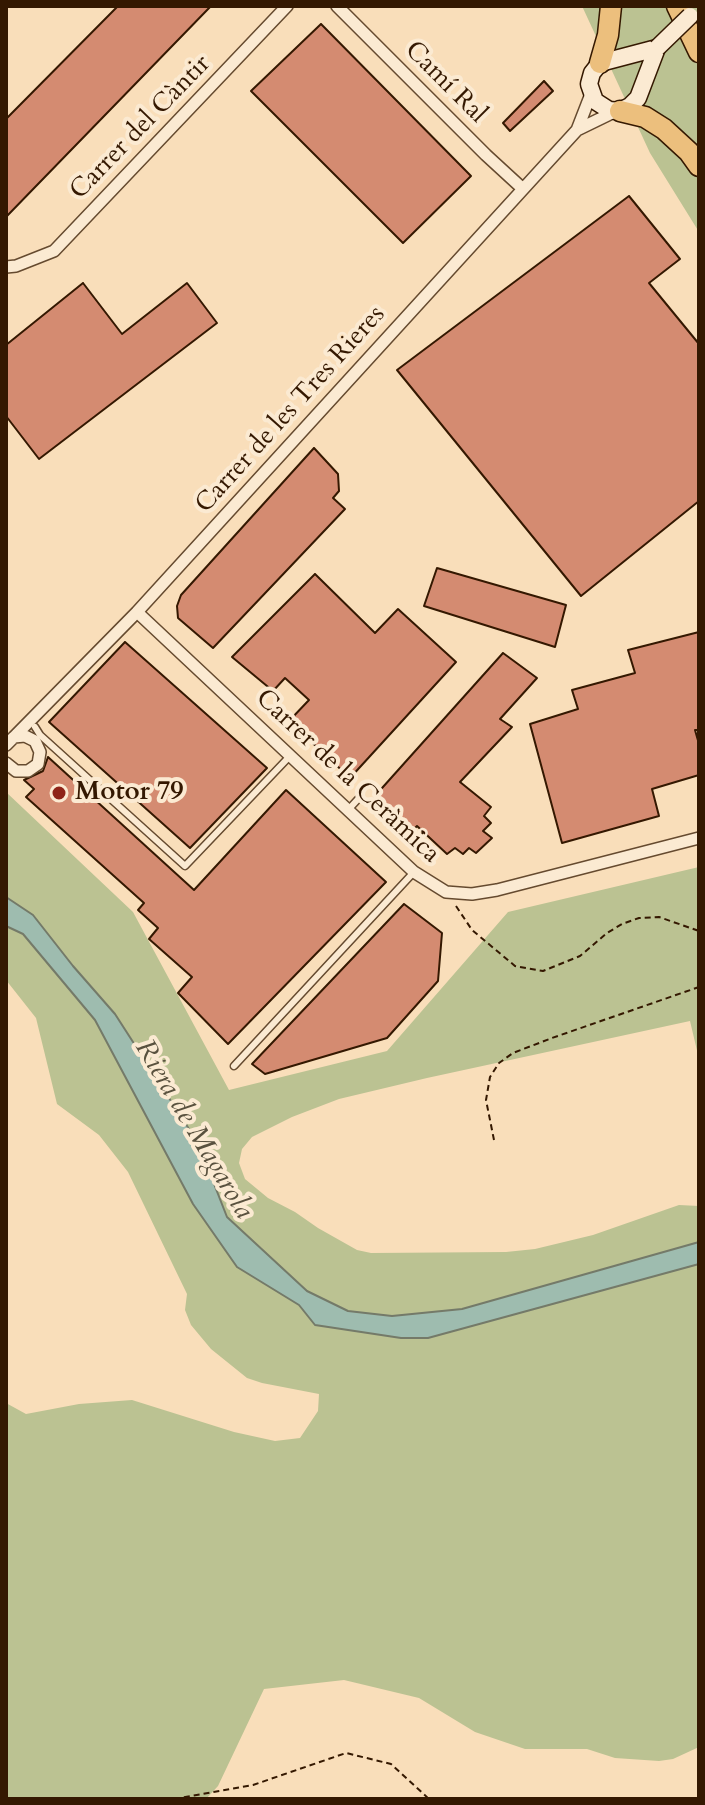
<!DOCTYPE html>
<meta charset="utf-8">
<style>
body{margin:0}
#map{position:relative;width:705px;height:1805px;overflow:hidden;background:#f9deba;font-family:Cardo,serif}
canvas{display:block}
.frame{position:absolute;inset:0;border:8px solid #341801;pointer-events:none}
</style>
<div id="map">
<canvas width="705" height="1805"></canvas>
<div class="frame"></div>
</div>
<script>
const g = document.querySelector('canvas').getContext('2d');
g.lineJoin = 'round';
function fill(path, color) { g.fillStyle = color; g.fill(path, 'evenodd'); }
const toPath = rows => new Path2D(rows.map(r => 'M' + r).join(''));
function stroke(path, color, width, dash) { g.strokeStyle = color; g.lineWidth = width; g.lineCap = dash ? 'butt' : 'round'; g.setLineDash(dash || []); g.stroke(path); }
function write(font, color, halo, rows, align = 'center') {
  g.font = font + ' Cardo,serif'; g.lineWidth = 8; g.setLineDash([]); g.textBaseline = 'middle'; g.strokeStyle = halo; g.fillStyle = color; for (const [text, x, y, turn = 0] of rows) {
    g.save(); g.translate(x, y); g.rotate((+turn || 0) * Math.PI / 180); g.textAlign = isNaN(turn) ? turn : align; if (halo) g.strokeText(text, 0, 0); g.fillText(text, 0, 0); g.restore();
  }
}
fill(toPath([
 [582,6,699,6,699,232,650,153],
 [6,792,133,912,229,1090,387,1051,508,912,699,867,699,1059,690,1021,427,1078,339,1099,292,1117,252,1137,242,1149,239,1163,245,1179,268,1198,295,1212,318,1228,357,1250,371,1253,506,1252,535,1249,593,1235,679,1205,699,1206,699,1242,462,1309,391,1316,348,1311,307,1291,227,1217,198,1143,115,1014,73,966,33,915,6,897],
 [6,926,23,934,95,1020,193,1204,237,1267,299,1305,315,1325,401,1338,428,1338,699,1264,699,1747,673,1759,659,1761,615,1758,587,1749,525,1749,475,1732,419,1698,344,1680,264,1689,218,1786,206,1799,6,1799,6,1403,26,1414,79,1404,132,1400,234,1432,275,1441,300,1438,318,1411,319,1394,262,1383,247,1378,211,1349,191,1325,185,1310,187,1294,128,1172,99,1135,57,1104,36,1018,6,980]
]), '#bbc292');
const water = toPath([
 [6,897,33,915,73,966,115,1014,198,1143,227,1217,307,1291,348,1311,392,1316,462,1309,699,1242,699,1264,428,1338,401,1338,315,1325,299,1305,237,1267,193,1204,95,1020,23,934,6,926,6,897]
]);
fill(water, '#9ebcaf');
stroke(water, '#747a69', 2);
const building = toPath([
 [118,6,211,6,6,217,6,119,118,6],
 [321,24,471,176,403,243,251,91,321,24],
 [544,81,553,91,510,131,503,123,544,81],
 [629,196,680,259,649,283,699,344,699,501,581,596,397,370,629,196],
 [83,283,122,334,187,283,217,323,39,459,6,416,6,345,83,283],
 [314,448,338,474,339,491,333,498,345,509,213,648,178,618,177,606,181,595,314,448],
 [437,568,566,605,555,647,424,606,437,568],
 [315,574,375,633,398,609,456,662,350,778,289,721,309,700,285,678,273,691,232,657,315,574],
 [699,632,699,730,695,730,699,744,699,775,652,789,659,816,562,843,530,724,578,709,572,690,635,673,628,650,699,632],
 [125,642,267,768,190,848,49,722,125,642],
 [503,653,537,678,500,719,512,727,460,782,491,807,484,816,491,823,483,831,492,838,476,853,469,848,463,854,455,848,447,854,417,826,412,831,374,797,503,653],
 [48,757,194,890,286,790,386,882,228,1044,178,993,192,977,149,939,158,928,138,910,144,903,26,797,34,789,24,780,43,771,48,757],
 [404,904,442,933,438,981,387,1038,265,1074,252,1064,404,904]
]);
fill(building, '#d48b71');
stroke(building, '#341801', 2);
const service = toPath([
 [35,727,40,735,185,866,290,756],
 [348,810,360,797],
 [234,1066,414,872]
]);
const minor = toPath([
 [337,6,486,155,523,189],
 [577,130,591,94],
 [6,267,16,266,54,251,287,6],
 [137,612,414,872,446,892,472,894,497,890,699,838],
 [14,737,137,612,577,130,616,111],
 [6,745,14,737,25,736,35,741,40,752,38,764,28,771,16,771,6,763]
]);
const secondary = toPath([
 [657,48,638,98,630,106,620,111,609,110,595,101,589,84,592,73,600,63,657,48]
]);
const motorway = toPath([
 [677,6,699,52],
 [600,63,608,35,611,6],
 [620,111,645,117,664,129,689,152,699,166]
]);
stroke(service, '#654a2f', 9);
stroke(minor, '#654a2f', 14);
stroke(secondary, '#341801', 19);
stroke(motorway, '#341801', 23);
stroke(toPath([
 [456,906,472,930,515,966,543,971,580,956,607,933,622,924,639,918,659,917,699,931],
 [494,1140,486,1100,490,1077,499,1063,513,1053,552,1038,699,987],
 [174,1799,253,1785,346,1753,391,1764,429,1799]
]), '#341801', 2, [6, 4]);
stroke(service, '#fbead2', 6);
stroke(minor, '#fbead2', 11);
stroke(secondary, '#fbead2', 16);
stroke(motorway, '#ecbf7d', 20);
const secondaryBridge = toPath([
 [657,48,690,16]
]);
stroke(secondaryBridge, '#341801', 19, []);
stroke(secondaryBridge, '#fbead2', 16);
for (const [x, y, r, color] of [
 [59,793,8,"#8f2418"]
]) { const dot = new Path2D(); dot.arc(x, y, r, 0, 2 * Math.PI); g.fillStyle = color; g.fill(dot); stroke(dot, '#fbead2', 3); }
write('26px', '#341801', '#fbead2', [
 ["Camí Ral",445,83,45],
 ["Carrer del Càntir",141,128,-46],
 ["Carrer de les Tres Rieres",291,410,-48],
 ["Carrer de la Ceràmica",347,777,43]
]);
write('bold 26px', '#341801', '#fbead2', [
 ["Motor 79",75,793]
], 'left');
write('italic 28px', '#59513e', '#fbead2', [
 ["Riera de Magarola",193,1130,59]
]);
</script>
